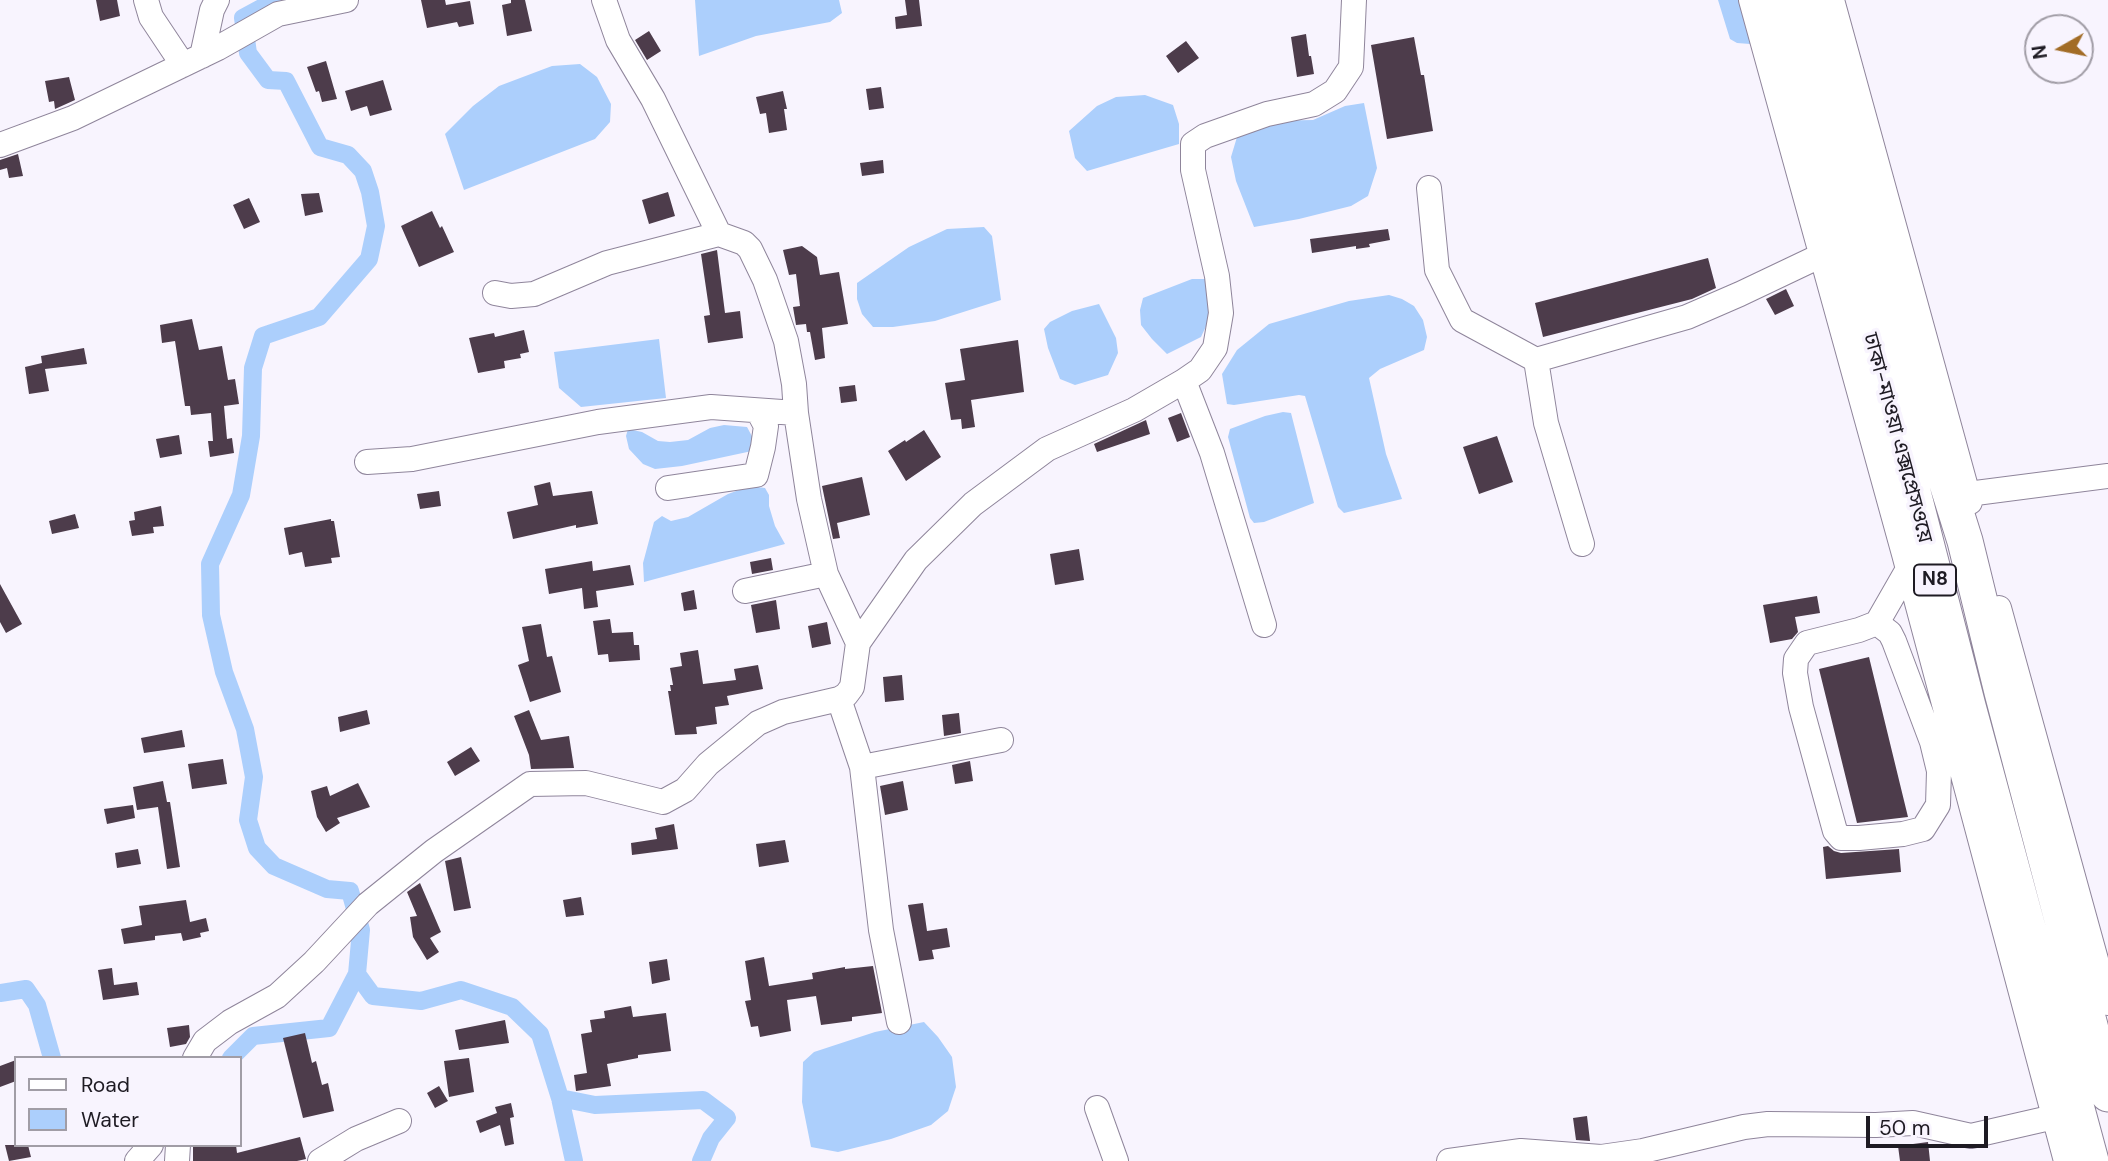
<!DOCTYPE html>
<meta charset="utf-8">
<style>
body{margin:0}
#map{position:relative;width:2108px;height:1161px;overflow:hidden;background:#f8f4fe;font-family:"DM Sans",sans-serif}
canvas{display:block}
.legend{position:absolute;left:14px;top:1056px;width:228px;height:91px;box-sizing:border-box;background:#f8f4fe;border:2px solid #a19da6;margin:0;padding:9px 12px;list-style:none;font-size:21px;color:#1e1b23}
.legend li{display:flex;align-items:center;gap:14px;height:35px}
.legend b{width:35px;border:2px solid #a19da6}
.north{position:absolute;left:2024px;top:14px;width:70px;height:70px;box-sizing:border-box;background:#f8f4fe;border:2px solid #a19da6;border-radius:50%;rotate:261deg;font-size:19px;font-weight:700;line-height:28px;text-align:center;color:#1e1b23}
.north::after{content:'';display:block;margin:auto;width:24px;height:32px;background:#a26c26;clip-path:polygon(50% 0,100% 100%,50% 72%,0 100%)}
.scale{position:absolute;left:1866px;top:1116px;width:122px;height:32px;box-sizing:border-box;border:4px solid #1e1b23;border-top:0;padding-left:9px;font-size:21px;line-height:24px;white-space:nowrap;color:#1e1b23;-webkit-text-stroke:5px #f8f4fe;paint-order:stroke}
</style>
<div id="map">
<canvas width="2108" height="1161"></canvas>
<ul class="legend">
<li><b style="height:9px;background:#fff"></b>Road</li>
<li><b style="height:19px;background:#accffc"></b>Water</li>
</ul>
<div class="north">N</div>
<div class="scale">50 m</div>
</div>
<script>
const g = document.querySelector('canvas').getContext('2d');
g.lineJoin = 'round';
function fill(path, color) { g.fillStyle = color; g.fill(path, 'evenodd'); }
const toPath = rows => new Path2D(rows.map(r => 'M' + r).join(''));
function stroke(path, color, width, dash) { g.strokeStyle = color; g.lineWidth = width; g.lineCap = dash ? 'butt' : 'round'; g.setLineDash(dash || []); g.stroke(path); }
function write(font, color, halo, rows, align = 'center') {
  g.font = font + ' "DM Sans","Noto Sans Bengali",sans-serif'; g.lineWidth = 7; g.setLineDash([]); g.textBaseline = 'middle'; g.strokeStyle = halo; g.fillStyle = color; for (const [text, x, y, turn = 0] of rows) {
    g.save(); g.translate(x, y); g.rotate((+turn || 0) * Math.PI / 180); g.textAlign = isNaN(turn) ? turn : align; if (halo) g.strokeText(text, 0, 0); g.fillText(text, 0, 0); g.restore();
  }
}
fill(toPath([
 [695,0,839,0,842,13,830,22,756,36,699,56],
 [1718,0,1743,0,1752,40,1750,44,1737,43,1730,39],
 [580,64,597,77,611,104,610,122,595,139,464,190,445,134,473,106,499,86,552,66],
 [1145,95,1173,105,1179,124,1179,144,1087,171,1075,158,1069,131,1097,106,1116,97],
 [1364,103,1377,168,1368,196,1351,206,1299,219,1254,227,1236,181,1231,157,1237,137,1267,121,1313,120,1345,106],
 [984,227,992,236,1001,300,935,321,893,327,873,327,862,314,857,299,857,283,909,247,947,229],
 [1192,279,1205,279,1213,311,1201,337,1167,354,1152,339,1141,325,1140,310,1143,298],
 [1389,295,1402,299,1414,306,1423,320,1427,337,1424,350,1380,369,1369,378,1386,454,1402,499,1344,513,1338,507,1305,396,1299,395,1234,405,1227,404,1222,374,1237,350,1269,324,1349,301],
 [1099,304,1116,338,1118,353,1108,375,1075,385,1060,379,1048,348,1044,329,1050,322,1072,311],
 [659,339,666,398,581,407,559,388,554,352],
 [1283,412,1291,413,1314,503,1264,522,1254,523,1250,518,1228,437,1230,429,1265,416],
 [724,425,747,427,754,440,752,451,682,466,655,469,643,464,629,449,626,436,628,429,642,432,658,441,670,442,688,440,710,428],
 [750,486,765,488,769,495,769,506,775,526,785,544,644,582,643,563,654,522,662,516,671,521,688,517,728,494],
 [924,1022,938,1037,952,1057,956,1087,948,1111,931,1125,891,1139,838,1152,811,1147,802,1102,803,1062,814,1052,875,1032]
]), '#accffc');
stroke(toPath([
 [357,974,373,996,421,1001,461,990,512,1007,540,1034,560,1098,574,1161],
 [0,993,26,989,37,1005,52,1058],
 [231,1058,253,1036,329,1028,357,974,361,930,350,891,327,889,274,866,257,848,248,820,254,777,245,729,224,672,211,615,210,564,241,495,251,436,253,368,263,336,319,317,369,259,376,226,370,192,363,171,348,155,320,147,286,81,268,80,248,53,243,18,276,0],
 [560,1098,595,1105,703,1100,727,1118,711,1138,701,1161]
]), '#accffc', 18);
fill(toPath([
 [96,0,117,0,120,16,100,21],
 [421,0,445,0,446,5,470,1,474,24,459,27,457,22,427,28],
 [511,0,525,0,532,31,507,36,502,5,511,3],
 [905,0,919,0,922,26,896,29,895,17,907,15],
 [649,31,661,51,647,60,635,40],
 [1306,34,1309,56,1311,56,1314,74,1297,77,1291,37],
 [1414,37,1421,75,1424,75,1433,131,1387,139,1371,45],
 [1186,41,1199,58,1178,73,1166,56],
 [326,61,337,99,322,102,319,91,316,92,307,67],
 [69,77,75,100,55,109,54,101,49,102,45,81],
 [383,80,392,110,370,116,367,106,351,111,345,91],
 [881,87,884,108,869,110,866,89],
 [783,91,787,109,784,109,787,130,769,133,766,113,760,114,756,97],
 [18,154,23,176,9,178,7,168,0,170,0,160],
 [883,160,884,173,862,176,860,163],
 [668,192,675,216,649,224,642,200],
 [319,193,323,212,305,216,301,194],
 [249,198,260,222,244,229,233,205],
 [432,211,440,228,442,226,454,252,419,267,401,226],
 [1388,229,1390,240,1369,244,1370,247,1356,249,1356,246,1312,253,1310,239],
 [802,246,817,257,820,275,839,272,848,324,822,328,825,358,815,360,810,332,807,332,806,324,796,325,793,307,800,306,796,274,789,275,783,250],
 [717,250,725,313,740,311,743,338,708,343,704,316,710,315,701,254],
 [1708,258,1716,288,1692,299,1543,337,1535,303],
 [1786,289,1794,306,1775,315,1766,299],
 [192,319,199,350,222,346,228,380,235,379,239,404,224,406,227,439,232,438,234,453,210,457,208,441,213,441,211,413,191,415,190,406,185,406,175,341,162,343,160,325],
 [524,330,529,352,520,354,521,358,504,361,505,368,478,373,469,338,494,333,495,337],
 [1018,340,1024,392,971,400,975,427,962,429,961,419,951,420,945,383,965,380,960,349],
 [84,348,87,364,45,369,49,391,29,394,25,367,42,363,41,356],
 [855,385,857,401,841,403,839,387],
 [1181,413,1190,437,1177,442,1168,418],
 [1146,420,1150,434,1097,452,1094,444],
 [924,430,941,457,906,481,888,451,905,440,906,442],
 [179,435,182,454,160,458,156,439],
 [1497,436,1513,482,1479,494,1463,447],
 [862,477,870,515,837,523,840,538,833,539,822,486],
 [550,482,553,496,592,491,598,524,576,528,576,525,513,539,507,512,538,505,534,486],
 [439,491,441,506,420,509,417,494],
 [161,506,164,526,153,527,154,533,132,536,129,521,135,520,134,512],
 [75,514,79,528,52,534,49,521],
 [331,519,331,521,334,521,340,557,331,558,332,563,305,567,302,552,289,555,284,528],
 [1079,549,1084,580,1055,585,1050,554],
 [771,558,773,570,752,574,750,562],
 [592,561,593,571,630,565,634,585,596,591,598,607,584,609,582,588,549,594,545,569],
 [0,584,22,624,6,633,0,622],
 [694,590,697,609,684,611,681,593],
 [1817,596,1820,613,1795,617,1798,632,1792,639,1770,643,1763,605],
 [776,600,780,629,756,633,751,605],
 [610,619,612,633,633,632,634,645,639,645,640,660,609,662,608,654,598,655,593,621],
 [827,622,831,644,812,648,808,626],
 [541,624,547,657,552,656,561,692,530,702,518,665,529,661,522,627],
 [698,650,703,684,736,680,734,669,758,665,763,689,727,696,729,705,715,707,717,724,696,727,697,734,675,735,668,691,671,691,670,685,673,685,670,668,682,666,680,653],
 [1869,657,1908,817,1857,823,1819,669],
 [902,675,904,700,885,702,883,677],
 [367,710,370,724,340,732,338,717],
 [529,710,541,740,569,736,574,768,531,769,529,755,514,716],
 [959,713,961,733,944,736,942,715],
 [182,730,185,747,144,753,141,738],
 [471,747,480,761,455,776,447,762],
 [223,759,227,784,192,789,188,764],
 [970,761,973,781,955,784,952,765],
 [163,781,167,802,170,802,180,867,167,869,158,807,137,810,133,787],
 [903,781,908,810,885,815,880,786],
 [358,783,370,807,337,818,340,823,326,832,317,817,311,791,327,786,330,796],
 [133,805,135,818,107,824,104,809],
 [674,824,678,849,632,855,631,843,657,839,655,828],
 [785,840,789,862,759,867,756,844],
 [1828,846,1834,851,1841,853,1899,849,1901,872,1826,879,1823,847],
 [138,849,141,864,117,868,115,853],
 [461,857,471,908,454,911,445,861],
 [420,883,441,932,430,938,439,952,427,960,413,937,410,917,417,916,407,892],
 [581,897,584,915,566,917,563,900],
 [186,900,190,922,206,918,209,931,200,933,201,937,183,941,181,933,155,936,155,940,124,944,121,929,142,925,139,906],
 [923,903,927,931,947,928,950,947,932,950,934,959,919,961,908,905],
 [764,957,769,986,813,979,812,973,845,967,845,969,873,966,882,1013,852,1017,852,1021,821,1025,816,996,787,1000,791,1031,760,1037,758,1026,751,1027,745,1001,751,1000,745,961],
 [667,959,670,980,652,984,649,962],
 [112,968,114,985,137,982,139,995,103,1000,98,970],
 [631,1006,633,1017,666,1013,671,1051,638,1055,638,1058,607,1064,611,1086,576,1091,574,1075,587,1073,581,1034,592,1032,590,1020,605,1018,604,1011],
 [505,1020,509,1043,459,1050,455,1030],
 [189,1025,190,1037,186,1044,170,1047,167,1028],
 [305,1033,312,1063,316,1061,322,1085,328,1083,334,1111,303,1118,283,1038],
 [469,1058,474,1092,449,1097,444,1061],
 [16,1060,16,1081,0,1087,0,1066],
 [439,1086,448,1101,435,1108,427,1093],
 [511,1103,514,1117,510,1118,514,1144,505,1146,500,1125,480,1133,476,1121,497,1113,495,1107],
 [1587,1116,1590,1141,1576,1140,1573,1118],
 [300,1137,306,1159,297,1161,193,1161,193,1145,236,1145,237,1153],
 [1928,1142,1930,1161,1900,1161,1898,1146],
 [5,1145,28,1145,31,1157,9,1161]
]), '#4d3c4b');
const minor = toPath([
 [146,0,151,17,183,65],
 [604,0,618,40,653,99,719,234],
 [1751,0,1904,554,2066,1161],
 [1832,0,1970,502],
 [202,56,212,10,217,0],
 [0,145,73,118,218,48,278,14,346,0],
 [1429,188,1437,270,1462,320,1536,360,1687,317,1740,294,1822,255],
 [495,293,511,296,534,294,607,263,719,234,744,243,750,249,765,280,786,341,794,384,796,413,809,499,826,574,858,643],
 [1536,360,1546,423,1582,544],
 [1184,381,1212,453,1264,625],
 [367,462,412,459,598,422,711,407,796,413],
 [668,488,756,475,763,447,766,426,758,411],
 [1968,494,2108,476],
 [745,591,826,574],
 [1999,608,2108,1003],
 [1877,623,1890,633,1894,641,1932,742,1939,771,1938,805,1923,829,1903,834,1859,838,1841,838,1835,831,1801,707,1795,673,1796,659,1807,643,1859,630,1877,623,1908,569],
 [839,699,862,767,881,930,899,1022],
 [862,767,1001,740],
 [195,1058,205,1041,230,1022,277,996,314,962,368,904,434,851,530,784,586,783,663,802,685,790,708,764,758,723,783,712,839,699,846,695,852,687,858,643,916,560,973,504,1047,449,1134,410,1184,381,1200,370,1215,348,1221,313,1217,276,1193,170,1193,144,1205,136,1267,114,1314,104,1335,91,1351,67,1354,0],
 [1097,1108,1116,1161],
 [137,1161,151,1145],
 [177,1161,178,1145],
 [320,1161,356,1139,399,1121],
 [1449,1161,1521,1151,1601,1157,1643,1151,1744,1127,1768,1124,1876,1125,1913,1123,1971,1136,2054,1117,2065,1105]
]);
const highway = toPath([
 [1775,0,1912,488,1968,706,2091,1161],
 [1808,0,1866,214,1909,362,1965,541,2002,692,2108,1094]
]);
stroke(minor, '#8f859b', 26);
stroke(highway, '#8f859b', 37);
stroke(minor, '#fff', 24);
stroke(highway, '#fff', 35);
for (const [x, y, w] of [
 [1935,580,42]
]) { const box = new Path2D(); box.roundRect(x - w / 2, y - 15.5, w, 31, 5); g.fillStyle = '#f8f4fe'; g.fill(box); stroke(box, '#1e1b23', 2); }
write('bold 19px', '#1e1b23', null, [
 ["N8",1935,580]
]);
write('21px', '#1e1b23', '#f8f4fe', [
 ["ঢাকা-মাওয়া এক্সপ্রেসওয়ে",1897,438,75]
]);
</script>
